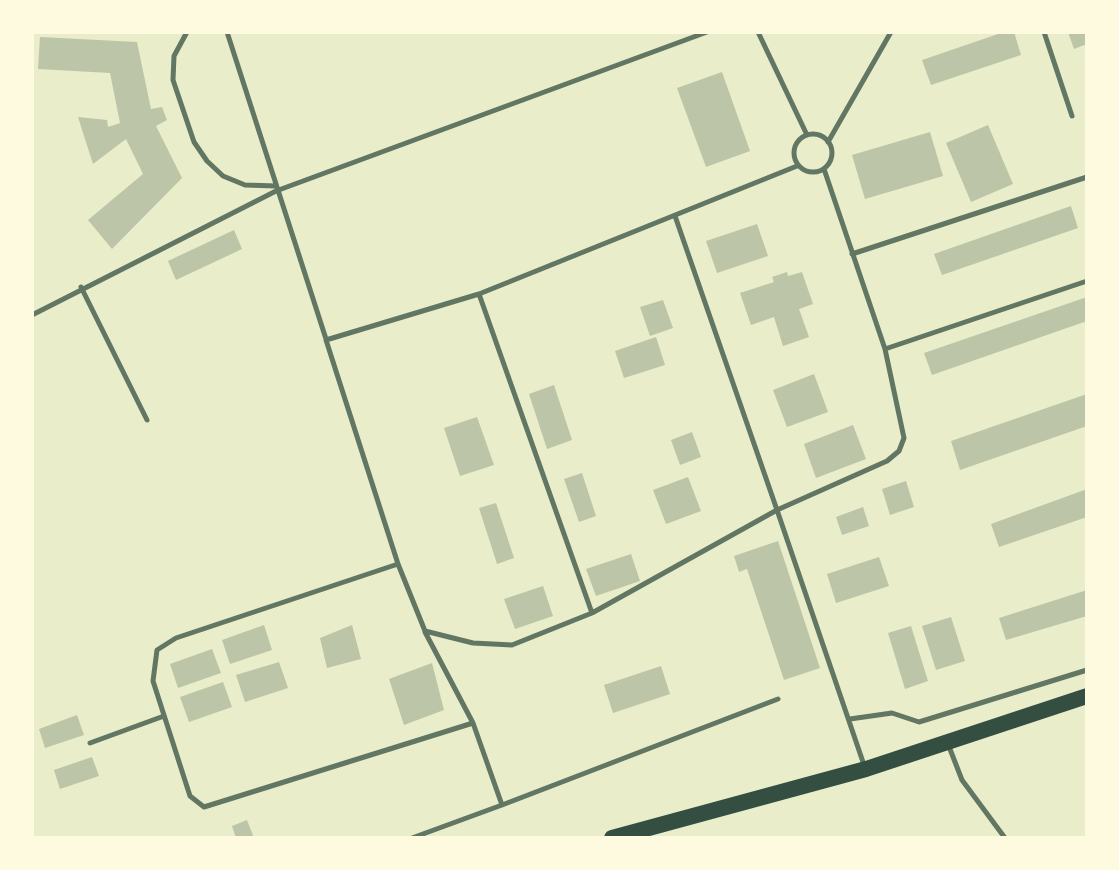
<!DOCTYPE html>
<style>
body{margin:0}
#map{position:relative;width:1119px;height:870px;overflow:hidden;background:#e9edc9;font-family:"Alegreya Sans",sans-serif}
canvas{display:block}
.frame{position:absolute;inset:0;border:34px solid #fefae0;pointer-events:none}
</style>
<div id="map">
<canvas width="1119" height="870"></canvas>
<div class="frame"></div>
</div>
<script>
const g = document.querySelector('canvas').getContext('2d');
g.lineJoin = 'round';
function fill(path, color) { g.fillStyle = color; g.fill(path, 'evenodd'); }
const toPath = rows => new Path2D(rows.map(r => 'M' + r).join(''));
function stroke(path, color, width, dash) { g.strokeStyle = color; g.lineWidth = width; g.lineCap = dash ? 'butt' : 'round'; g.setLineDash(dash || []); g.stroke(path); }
fill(toPath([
 [1004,32,1014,32,1021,55,931,85,922,60],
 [1068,32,1087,32,1087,44,1074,49],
 [40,37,137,42,151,109,162,107,167,120,156,126,182,178,112,249,88,220,143,174,126,139,93,164,78,117,107,120,108,127,120,123,110,73,38,69],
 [722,72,750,151,706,167,677,88],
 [988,125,1013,184,971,202,946,143],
 [930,132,943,176,865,199,852,155],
 [1071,206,1078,228,942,275,934,254],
 [757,224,768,256,717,273,706,241],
 [234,230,242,249,176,280,168,261],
 [787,272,788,276,802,272,813,304,799,309,809,337,783,346,774,317,751,325,740,293,774,282,772,277],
 [1087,297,1087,321,932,375,924,353],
 [663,300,673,328,650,336,640,307],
 [656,337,665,365,624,378,615,351],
 [814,374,828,412,787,427,773,390],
 [554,385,572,440,547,449,529,394],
 [1087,394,1087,426,960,470,951,441],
 [477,417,494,465,460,476,444,428],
 [853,425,866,459,816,478,804,444],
 [692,432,701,457,680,465,671,440],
 [582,473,596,516,579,522,564,479],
 [688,477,701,511,666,524,653,490],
 [906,481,914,507,890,515,882,489],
 [1087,489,1087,517,999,547,991,524],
 [496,503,514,558,497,564,479,508],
 [863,507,869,526,842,535,836,517],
 [778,541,820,668,784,680,747,569,739,572,734,556],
 [631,554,640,581,596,596,586,569],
 [879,557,889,586,836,603,827,574],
 [543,586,553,616,515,629,504,599],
 [1087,590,1087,616,1006,640,999,618],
 [951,617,965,661,936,670,922,626],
 [264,625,272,650,230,664,222,640],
 [352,625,361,659,327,668,320,638],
 [911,626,928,681,905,689,888,633],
 [212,649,221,673,178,688,170,664],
 [279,662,288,688,245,702,236,675],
 [432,663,444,710,404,725,389,679],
 [661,666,670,694,613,713,604,685],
 [223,682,232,707,189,722,180,697],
 [77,715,84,735,45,748,39,729],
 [92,757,99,776,60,789,54,770],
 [247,820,254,838,236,838,232,826]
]), '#bcc5a7');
stroke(toPath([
 [187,32,174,56,173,80,194,142,207,161,223,176,245,185,276,186],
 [227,32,326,339],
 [758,32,807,135],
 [1044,32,1072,116],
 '794 153a19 19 0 1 1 38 0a19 19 0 1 1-38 0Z',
 [828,142,891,32],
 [824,169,885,349,904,438,899,451,887,461,777,510,864,765],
 [675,216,777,510,592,613,512,645,473,643,425,631,398,564,326,340,479,294,797,166],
 [852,254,1087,177],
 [81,287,147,420],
 [479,294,592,613],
 [32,315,276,191,707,32],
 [885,349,1087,281],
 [398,564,176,638,157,650,153,681,190,796,204,807,473,723],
 [850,719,892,713,919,722,1087,670],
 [90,743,164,716],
 [948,744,962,780,1005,838],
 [502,805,778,699],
 [412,838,502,805,473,723,425,632]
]), '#617663', 5);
stroke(toPath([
 [612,838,866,769,1087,696]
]), '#344e41', 16);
</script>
